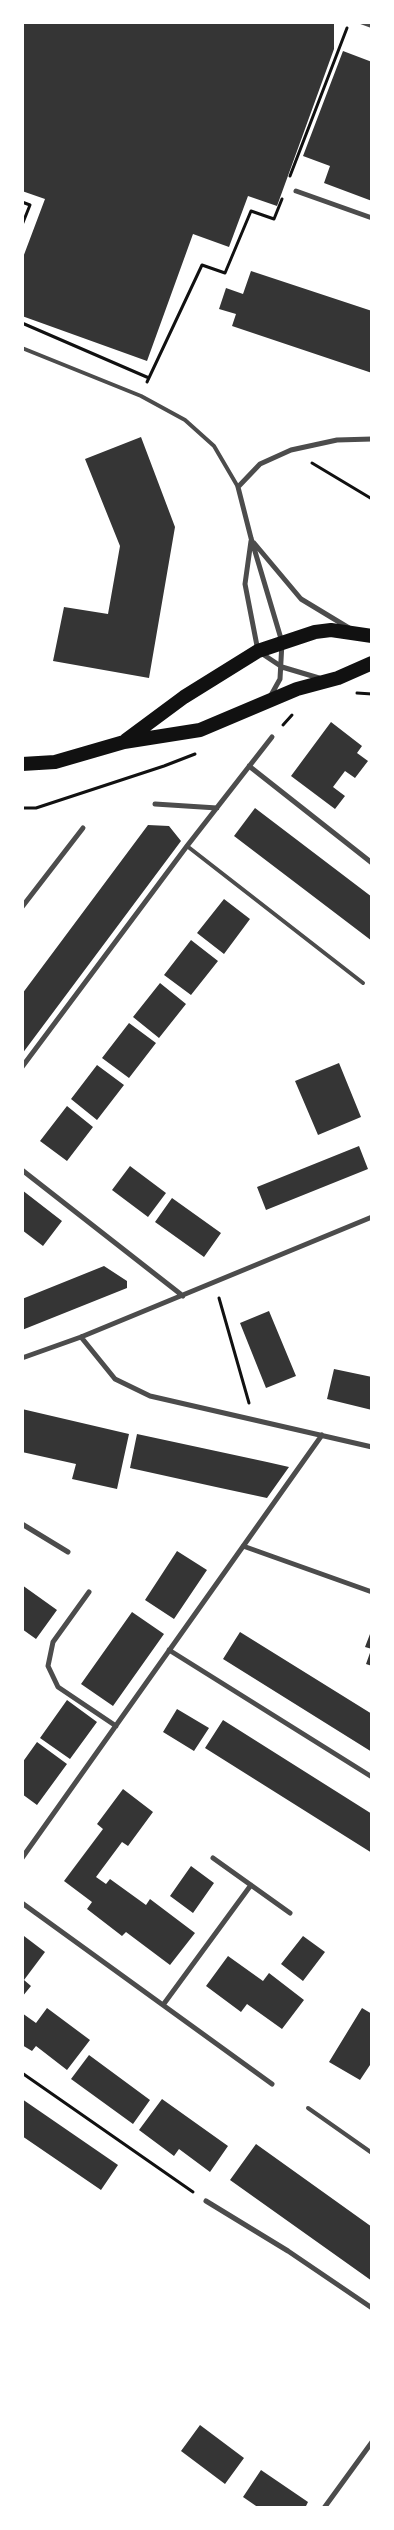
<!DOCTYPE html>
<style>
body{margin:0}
#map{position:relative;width:394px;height:2530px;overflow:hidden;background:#fff;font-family:"Space Grotesk",sans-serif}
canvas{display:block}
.frame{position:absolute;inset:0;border:24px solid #fff;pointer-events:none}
</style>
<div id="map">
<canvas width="394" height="2530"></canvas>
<div class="frame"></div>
</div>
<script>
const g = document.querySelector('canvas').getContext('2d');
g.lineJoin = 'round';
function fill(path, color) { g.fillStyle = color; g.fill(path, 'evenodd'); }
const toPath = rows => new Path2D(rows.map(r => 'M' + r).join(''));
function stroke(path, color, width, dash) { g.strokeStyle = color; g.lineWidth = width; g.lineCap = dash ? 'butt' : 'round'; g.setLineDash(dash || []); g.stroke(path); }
fill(toPath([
 [22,22,334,22,334,49,277,206,248,196,229,247,193,234,147,361,22,316,22,260,45,199,22,191],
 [343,51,372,62,372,201,324,183,330,166,303,156],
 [251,271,372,311,372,373,232,326,236,314,219,309,226,288,243,294],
 [141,437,175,527,149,678,53,661,64,607,108,614,120,546,85,459],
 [331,722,362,746,357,753,368,761,355,778,345,771,333,787,345,796,335,809,291,776],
 [255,808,372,897,372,941,234,836],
 [148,825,169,826,181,841,22,1054,22,994],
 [224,899,250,919,224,954,197,933],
 [191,940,218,961,191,995,164,975],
 [160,983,186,1004,159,1038,133,1017],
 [129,1023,156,1043,129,1078,102,1058],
 [339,1063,361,1117,318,1135,295,1081],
 [97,1065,124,1085,97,1120,71,1099],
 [67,1106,93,1127,67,1161,40,1141],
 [359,1146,368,1169,266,1210,257,1187],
 [130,1166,166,1193,148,1217,112,1190],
 [22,1190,62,1221,43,1246,22,1230],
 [172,1198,221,1233,204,1257,155,1222],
 [104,1266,127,1281,127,1288,22,1330,22,1299],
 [269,1311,296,1376,266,1388,240,1323],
 [334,1369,372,1377,372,1410,327,1399],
 [22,1409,129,1434,117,1489,72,1479,76,1464,22,1452],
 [137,1434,267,1462,289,1467,267,1498,216,1487,130,1468],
 [177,1551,207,1570,174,1619,145,1600],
 [22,1585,57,1610,36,1639,22,1629],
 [132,1612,164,1634,113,1706,81,1684],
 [240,1632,372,1714,372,1752,223,1659],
 [370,1634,372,1634,372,1649,365,1647],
 [371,1650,372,1650,372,1666,366,1664],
 [67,1700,97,1722,70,1759,40,1738],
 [177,1709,209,1728,194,1751,163,1732],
 [223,1720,372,1814,372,1853,205,1748],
 [37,1742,67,1764,37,1805,22,1794,22,1763],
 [123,1789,153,1812,128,1846,122,1842,96,1877,106,1884,110,1879,146,1905,150,1899,195,1933,170,1965,126,1932,122,1936,87,1909,92,1902,64,1881,103,1829,97,1824],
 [191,1866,214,1883,193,1913,170,1896],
 [24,1936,45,1952,24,1980,31,1986,22,1997],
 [303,1936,325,1952,303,1981,281,1964],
 [228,1956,263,1981,269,1973,304,2000,282,2029,247,2004,241,2012,206,1986],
 [47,2008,90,2040,67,2070,36,2046,32,2051,22,2045,22,2013,36,2023],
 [362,2008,372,2014,372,2062,360,2080,329,2062],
 [89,2055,150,2100,133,2124,71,2079],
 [22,2099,118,2165,101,2190,22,2136],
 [162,2099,228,2146,210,2172,179,2149,174,2156,139,2130],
 [256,2144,372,2227,372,2281,230,2180],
 [200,2425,244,2458,225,2484,181,2451],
 [261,2470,308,2502,305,2508,259,2508,243,2497]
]), '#353535');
stroke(toPath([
 [290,176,347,28],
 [22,202,30,205,22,225],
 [22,323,149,378],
 [147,382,202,265,225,273,251,211,274,219,282,199],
 [312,463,372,499],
 [357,693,372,694],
 [283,725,292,715],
 [22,808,36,808,164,766,195,754],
 [219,1298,249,1403],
 [22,2073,193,2192]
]), '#111', 3);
stroke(toPath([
 [22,348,141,396,185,420,214,446,238,487],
 [187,846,363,983],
 [308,2108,372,2153]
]), '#4c4c4c', 4);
stroke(toPath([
 [361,22,372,26]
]), '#4c4c4c', 4.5);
stroke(toPath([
 [296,191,372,218],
 [251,541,245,584,258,651,282,667,319,678],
 [254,543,301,599,349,628],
 [270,697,280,679,282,642,251,538,238,487,260,464,291,450,337,440,372,439],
 [249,766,372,863],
 [155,804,217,808],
 [22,907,83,828],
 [22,1067,187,846,272,737],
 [22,1170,183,1296],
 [81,1337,115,1379,150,1396,372,1447],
 [22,1358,81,1337,372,1217],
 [22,1524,68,1552],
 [243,1546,372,1592],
 [89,1592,53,1642,48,1666,58,1687,116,1726],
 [169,1650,372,1777],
 [22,1858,322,1435],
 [213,1858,290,1913],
 [22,1903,272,2084],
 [163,2005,251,1885],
 [206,2201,288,2251,372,2308],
 [324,2508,372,2442]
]), '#4c4c4c', 5);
stroke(toPath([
 [126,740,184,697,258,651,315,632,331,630,372,636],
 [22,764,55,762,124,742,200,730,297,689,338,678,372,663]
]), '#111', 14);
</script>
